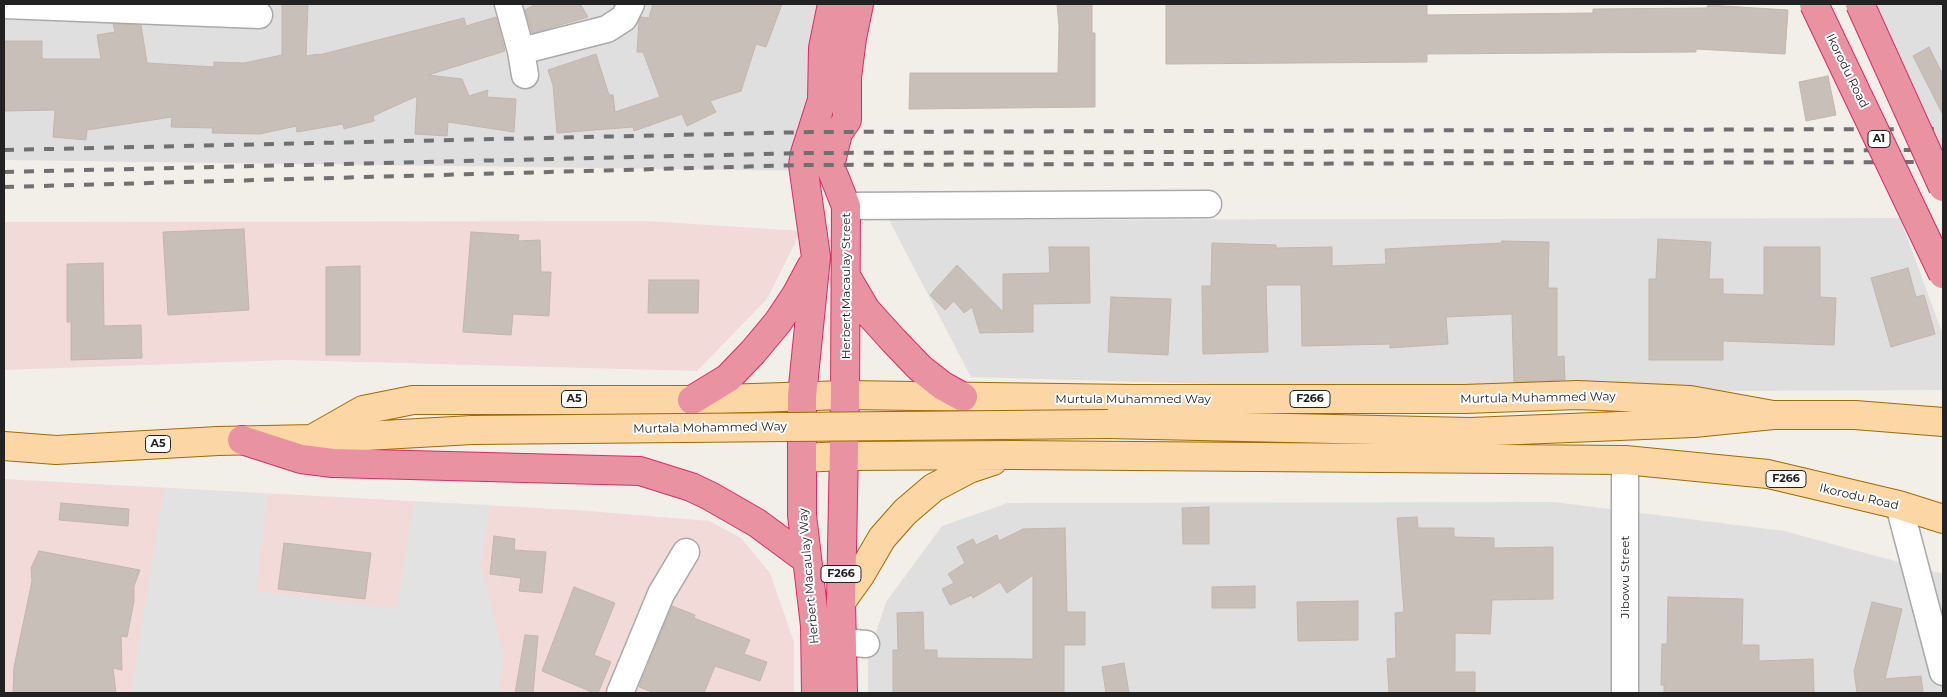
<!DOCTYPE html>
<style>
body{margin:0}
#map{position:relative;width:1947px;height:697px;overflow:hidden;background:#f2efe9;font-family:Montserrat,sans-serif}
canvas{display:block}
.frame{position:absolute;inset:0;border:5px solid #222;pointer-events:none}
</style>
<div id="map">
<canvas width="1947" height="697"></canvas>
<div class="frame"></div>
</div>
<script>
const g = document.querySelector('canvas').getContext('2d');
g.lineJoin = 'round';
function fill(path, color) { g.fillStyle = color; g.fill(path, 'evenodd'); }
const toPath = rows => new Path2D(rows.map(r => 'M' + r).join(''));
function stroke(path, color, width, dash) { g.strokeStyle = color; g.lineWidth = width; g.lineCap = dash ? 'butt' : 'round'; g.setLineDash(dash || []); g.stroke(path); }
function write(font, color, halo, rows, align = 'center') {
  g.font = font + ' Montserrat,sans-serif'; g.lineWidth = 4; g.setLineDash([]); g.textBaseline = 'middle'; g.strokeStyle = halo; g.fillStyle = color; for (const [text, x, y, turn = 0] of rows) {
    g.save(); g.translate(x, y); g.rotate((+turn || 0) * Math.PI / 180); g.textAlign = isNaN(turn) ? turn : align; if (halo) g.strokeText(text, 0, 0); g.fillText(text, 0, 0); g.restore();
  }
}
fill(toPath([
 [4,4,839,4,820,171,4,160],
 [1871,4,1943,4,1943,146,1938,146],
 [1900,218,1943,335,1943,390,1490,392,971,377,889,220],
 [1554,502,1784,531,1943,574,1943,693,868,693,868,657,886,602,942,526,1008,503]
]), '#e0dfdf');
fill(toPath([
 [648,221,801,231,767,299,697,371,288,360,4,370,4,222],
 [4,479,576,510,709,521,741,538,770,573,794,642,794,693,4,693]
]), '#f2dad9');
fill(toPath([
 [164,488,268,494,256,591,397,609,414,502,490,505,481,565,504,658,499,693,131,693]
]), '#e2e2e2');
const building = toPath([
 [282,4,308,4,306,56,319,54,319,55,464,18,466,26,496,17,505,51,428,75,462,79,469,96,488,90,487,97,516,99,514,132,448,122,447,136,415,134,417,96,373,116,374,121,344,129,343,124,297,132,296,126,260,134,212,133,213,128,171,127,172,117,87,130,86,140,53,137,55,110,5,111,4,41,42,41,42,59,101,59,97,35,115,32,113,24,141,25,147,63,214,67,214,62,244,63,282,55,282,4],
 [536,4,580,4,588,17,532,33,525,10,536,4],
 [653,4,782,4,766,47,756,44,741,91,710,101,716,112,687,126,682,114,634,131,633,127,557,133,553,85,548,70,596,54,609,95,613,95,615,112,660,97,643,52,637,52,639,21,641,17,649,18,653,4],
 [1057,4,1092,4,1092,33,1095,33,1095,107,909,109,910,73,1058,73,1059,26,1057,4],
 [1166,4,1427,4,1427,15,1593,13,1593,9,1707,8,1708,5,1788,10,1785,54,1696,49,1696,52,1427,54,1427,62,1166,64,1166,4],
 [1929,47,1943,75,1943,115,1913,56,1929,47],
 [1828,76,1836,115,1806,121,1799,82,1828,76],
 [244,229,249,310,168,315,163,232,244,229],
 [471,232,519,235,518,241,540,240,541,272,551,272,549,316,513,314,511,335,463,332,471,232],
 [1658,239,1711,242,1709,279,1723,279,1723,294,1764,295,1764,247,1820,247,1820,297,1836,298,1834,345,1723,341,1723,360,1649,360,1649,279,1656,279,1658,239],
 [1502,241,1549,242,1548,288,1557,288,1557,357,1564,356,1565,380,1514,382,1512,314,1446,317,1448,344,1390,348,1390,344,1302,346,1301,285,1266,285,1268,352,1203,354,1202,286,1211,286,1212,243,1276,245,1276,248,1332,247,1332,266,1386,264,1385,249,1502,243,1502,241],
 [1049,247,1089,247,1090,303,1033,304,1033,332,980,333,972,307,964,313,954,301,945,310,930,295,957,265,1003,312,1003,274,1050,273,1049,247],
 [103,263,104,326,141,325,142,358,71,360,71,322,67,322,67,264,103,263],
 [360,266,360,355,326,355,326,267,360,266],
 [1908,268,1916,297,1924,295,1935,334,1891,347,1871,278,1908,268],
 [649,280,699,280,698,313,648,313,649,280],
 [1111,297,1171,299,1168,355,1108,352,1111,297],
 [61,503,129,509,128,526,59,520,61,503],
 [1209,507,1209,544,1183,544,1182,508,1209,507],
 [1417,517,1418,528,1454,528,1454,537,1494,538,1494,548,1553,547,1553,599,1492,600,1490,634,1455,633,1455,672,1475,672,1475,693,1389,693,1387,659,1396,658,1395,613,1404,612,1397,518,1417,517],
 [1065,528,1067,612,1085,612,1085,645,1064,645,1064,693,893,693,893,650,898,650,897,613,923,612,924,650,937,650,937,658,1033,659,1033,575,1007,593,1000,582,973,598,972,595,950,605,942,589,954,583,948,574,965,563,957,547,973,539,976,545,997,535,999,541,1023,529,1065,528],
 [494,536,515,539,514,550,546,552,542,593,519,591,521,578,490,574,494,536],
 [284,543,371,553,365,599,278,589,284,543],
 [39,551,140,570,134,586,134,601,127,637,121,636,122,670,113,668,116,693,13,693,14,667,32,581,31,568,39,551],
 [1255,586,1255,608,1212,608,1212,587,1255,586],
 [574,587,615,603,594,655,611,662,598,693,594,693,542,671,574,587],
 [1668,597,1743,599,1742,645,1759,645,1759,661,1813,659,1814,693,1664,693,1664,685,1661,685,1662,644,1667,644,1668,597],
 [1358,601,1358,640,1298,641,1297,602,1358,601],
 [1872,602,1902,609,1885,679,1921,676,1923,693,1857,693,1854,671,1872,602],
 [672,606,695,615,694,618,750,640,744,654,767,662,760,681,715,666,704,693,655,693,639,687,672,606],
 [525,635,538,636,533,693,515,693,525,635],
 [1124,663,1129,693,1106,693,1102,667,1124,663]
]);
fill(building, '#c7bfb8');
stroke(building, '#c4b6ab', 1);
const minor = toPath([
 [508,4,521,51,525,75],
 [4,5,259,15],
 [521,51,607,29,624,18,631,4],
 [846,206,1208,204],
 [1899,505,1943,672],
 [842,642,866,644],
 [620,693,661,594,686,552],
 [1625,693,1625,460]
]);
const major = toPath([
 [1108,424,1470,432,1694,423,1773,415,1855,415,1943,422],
 [312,439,363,410,413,400,692,400,845,395,1133,399,1464,399,1578,395,1690,400,1773,415],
 [4,446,56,450,218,441,312,439,472,430],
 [802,458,843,456,1013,455,1625,460,1768,474,1899,505,1943,519],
 [841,602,861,574,882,538,905,512,933,488,969,469,993,461]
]);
const highway = toPath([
 [846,276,866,310,894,341,920,368,943,386,963,397],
 [692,400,728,378,753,352,778,322,796,295,811,267],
 [242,440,301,459,333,463,640,471,691,487,710,496,757,523,807,560],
 [816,693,815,626,802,515,802,396,816,257,803,165,805,153,822,100,823,48,832,4],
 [843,693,841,602,845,395,846,206,830,166,838,133,847,120,847,77,852,38,859,4]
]);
stroke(minor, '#a9a9a9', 29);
stroke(major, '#a06b00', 30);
stroke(highway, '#dc2a67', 30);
stroke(minor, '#fff', 26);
stroke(major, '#fcd6a4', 28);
stroke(highway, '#e892a2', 28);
stroke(toPath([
 [4,150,811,132,1943,129],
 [4,172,805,153,1943,150],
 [4,187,803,165,1943,162]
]), '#707070', 4, [10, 10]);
const majorBridge = toPath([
 [472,430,1108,424]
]);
const highwayBridge = toPath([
 [1814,4,1943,274],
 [1860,4,1943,187]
]);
stroke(majorBridge, '#a06b00', 30, []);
stroke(highwayBridge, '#dc2a67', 30, []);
stroke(majorBridge, '#fcd6a4', 28);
stroke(highwayBridge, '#e892a2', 28);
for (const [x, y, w] of [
 [1879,139,22],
 [574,399,25],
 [1310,399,40],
 [158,444,25],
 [1786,479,40],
 [841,574,40]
]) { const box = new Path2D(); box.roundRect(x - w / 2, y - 8.5, w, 17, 4); g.fillStyle = '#fff'; g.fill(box); stroke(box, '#222', 1); }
write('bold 11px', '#222', null, [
 ["A1",1879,139],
 ["A5",574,399],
 ["F266",1310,399],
 ["A5",158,444],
 ["F266",1786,479],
 ["F266",841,574]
]);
write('12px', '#222', '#fff', [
 ["Ikorodu Road",1847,71,64],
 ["Herbert Macaulay Street",846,286,-90],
 ["Murtula Muhammed Way",1538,398,-1],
 ["Murtula Muhammed Way",1133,399],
 ["Murtala Mohammed Way",710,428,-1],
 ["Ikorodu Road",1859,497,13],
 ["Herbert Macaulay Way",809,576,-95],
 ["Jibowu Street",1625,577,-90]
]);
</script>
